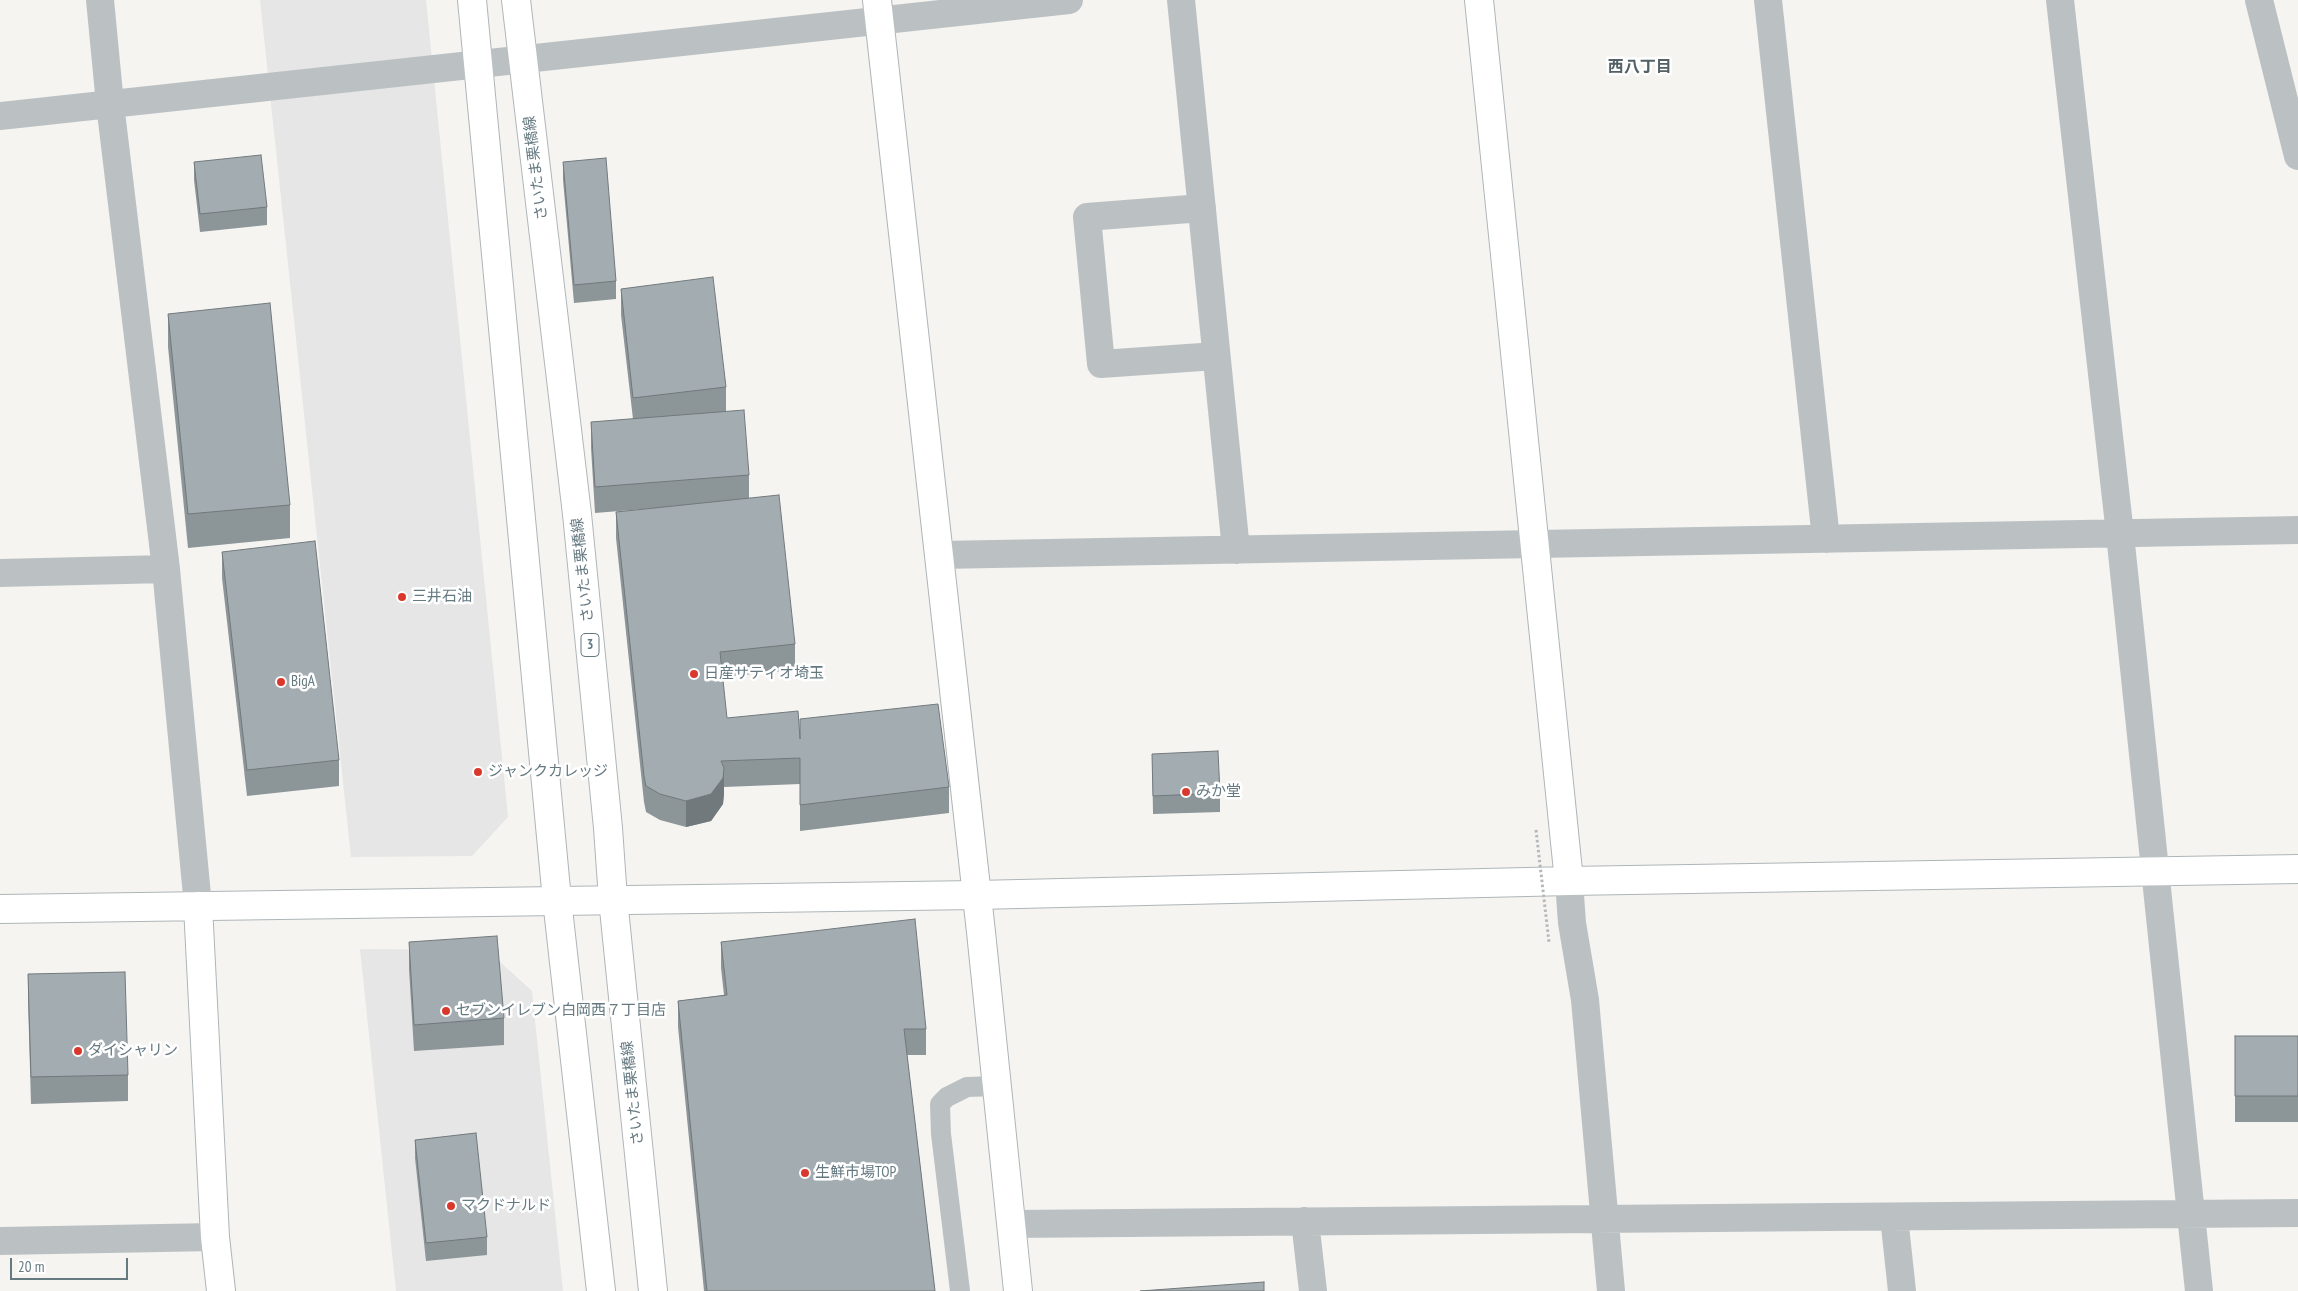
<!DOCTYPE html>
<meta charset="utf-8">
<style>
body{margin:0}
#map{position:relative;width:2298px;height:1291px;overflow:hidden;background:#f5f4f1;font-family:"PT Sans Narrow",sans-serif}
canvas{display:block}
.scale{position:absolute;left:10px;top:1258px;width:118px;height:22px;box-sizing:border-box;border:2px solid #657981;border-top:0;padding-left:6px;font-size:15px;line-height:18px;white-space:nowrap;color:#657981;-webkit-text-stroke:4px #fff;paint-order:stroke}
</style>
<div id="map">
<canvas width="2298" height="1291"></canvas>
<div class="scale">20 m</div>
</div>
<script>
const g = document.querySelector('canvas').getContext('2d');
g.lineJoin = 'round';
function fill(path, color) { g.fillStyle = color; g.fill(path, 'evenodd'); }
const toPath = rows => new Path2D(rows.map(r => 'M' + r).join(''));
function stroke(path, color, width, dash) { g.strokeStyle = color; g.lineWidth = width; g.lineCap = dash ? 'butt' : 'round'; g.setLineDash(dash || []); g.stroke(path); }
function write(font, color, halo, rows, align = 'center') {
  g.font = font + ' "PT Sans Narrow","Noto Sans JP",sans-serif'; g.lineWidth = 5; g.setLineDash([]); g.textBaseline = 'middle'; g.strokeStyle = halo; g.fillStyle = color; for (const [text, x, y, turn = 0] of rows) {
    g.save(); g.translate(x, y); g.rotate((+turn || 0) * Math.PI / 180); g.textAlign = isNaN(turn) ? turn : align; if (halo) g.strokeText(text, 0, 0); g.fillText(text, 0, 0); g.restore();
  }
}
fill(toPath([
 [260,0,426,0,508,817,472,856,351,857],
 [360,949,487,950,532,991,563,1291,396,1291]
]), '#e5e6e5');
const secondary = toPath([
 [877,0,981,932,1018,1291],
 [1479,0,1569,881],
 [198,906,215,1237,221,1291],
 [0,909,977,895,1569,881,2298,869]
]);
const primary = toPath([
 [472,0,557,900,601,1291],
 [516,0,577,514,608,828,613,899,653,1291]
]);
stroke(secondary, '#aeb5b8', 30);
stroke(primary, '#afb5b8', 30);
stroke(toPath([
 [960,1291,941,1134,940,1104,947,1097,967,1087,997,1086]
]), '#bbc1c3', 20);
stroke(toPath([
 [100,0,110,104,166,569,198,906],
 [1181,0,1236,550],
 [1768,0,1826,539],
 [2060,0,2120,534,2199,1291],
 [2259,0,2298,156],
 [0,116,1069,0],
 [1202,208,1087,217,1101,364,1216,356],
 [939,555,2298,530],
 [0,573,166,569],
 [1569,881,1572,923,1585,1000,1611,1291],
 [1894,1217,1902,1291],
 [1305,1221,1313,1291],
 [1011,1224,2298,1213],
 [0,1241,215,1237]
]), '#bbc1c3', 28);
stroke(secondary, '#fff', 28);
stroke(primary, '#fff', 28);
stroke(toPath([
 [1536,830,1549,942]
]), '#b4b8ba', 3, [2.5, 2.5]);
fill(toPath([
 [194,162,267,207,267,225,200,232,194,180],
 [563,162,616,281,616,299,574,303,563,180],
 [621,289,726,387,726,411,749,475,749,498,795,644,795,670,722,677,727,718,800,739,949,787,949,813,800,831,800,784,724,787,723,804,711,821,686,827,660,820,646,812,644,802,616,538,616,512,644,509,595,513,591,448,591,422,633,419,621,315],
 [168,314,290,505,290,538,188,548,168,347],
 [222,552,339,760,339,786,247,796,222,578],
 [1152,754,1220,793,1220,812,1153,814],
 [409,942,504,1018,504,1045,414,1051,409,969],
 [721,942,926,1029,926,1055,907,1055,935,1291,704,1291,678,1027,678,1001,724,995,721,968],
 [28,974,128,1075,128,1101,31,1104,28,1000],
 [2235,1036,2298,1036,2298,1122,2235,1122],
 [415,1140,487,1237,487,1255,426,1261,415,1158]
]), '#8c9598');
fill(toPath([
 [724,768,724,795,723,804,711,821,686,827,686,801]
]), '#72797c');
const building = toPath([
 [261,155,267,207,200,214,194,162,261,155],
 [606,158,616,281,574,285,563,162,606,158],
 [713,277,726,387,633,398,621,289,713,277],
 [270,303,290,505,188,514,168,314,270,303],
 [744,410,749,475,595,487,591,422,744,410],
 [779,495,795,644,720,652,727,718,798,711,800,739,800,719,938,704,949,787,800,805,800,758,721,761,724,768,723,778,711,794,686,801,660,794,646,786,644,776,616,512,779,495],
 [315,541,339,760,247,770,222,552,315,541],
 [1218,751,1220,793,1153,796,1152,754,1218,751],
 [915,919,926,1029,904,1029,935,1291,707,1291,678,1001,727,995,721,942,915,919],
 [497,936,504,1018,414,1025,409,942,497,936],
 [125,972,128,1075,31,1077,28,974,125,972],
 [2235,1036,2298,1036,2298,1096,2235,1096,2235,1036],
 [476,1133,487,1237,426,1243,415,1140,476,1133],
 [1264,1282,1264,1291,1140,1291,1264,1282]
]);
fill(building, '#a3adb1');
stroke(building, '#72797c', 1);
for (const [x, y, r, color] of [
 [402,597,5,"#da382c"],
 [694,674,5,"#da382c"],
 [281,682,5,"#da382c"],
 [478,772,5,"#da382c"],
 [1186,792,5,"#da382c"],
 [446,1011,5,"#da382c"],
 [78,1051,5,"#da382c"],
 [805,1173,5,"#da382c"],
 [451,1206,5,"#da382c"]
]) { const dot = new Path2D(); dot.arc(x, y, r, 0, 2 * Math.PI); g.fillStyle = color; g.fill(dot); stroke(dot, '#fff', 2); }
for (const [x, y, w] of [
 [590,645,18]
]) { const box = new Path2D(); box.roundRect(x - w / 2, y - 11.5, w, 23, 4); g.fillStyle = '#fff'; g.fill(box); stroke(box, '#657981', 1); }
write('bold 14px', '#657981', null, [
 ["3",590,645]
]);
write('15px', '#657981', '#fff', [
 ["さいたま栗橋線",536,168,-97],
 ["さいたま栗橋線",583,570,-96],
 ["さいたま栗橋線",633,1093,-96]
]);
write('15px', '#657981', '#fff', [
 ["三井石油",412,597],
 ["日産サティオ埼玉",704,674],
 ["BigA",291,682],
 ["ジャンクカレッジ",488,772],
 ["みか堂",1196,792],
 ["セブンイレブン白岡西７丁目店",456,1011],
 ["ダイシャリン",88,1051],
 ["生鮮市場TOP",815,1173],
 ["マクドナルド",461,1206]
], 'left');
write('bold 16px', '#536166', '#fff', [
 ["西八丁目",1640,67]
]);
</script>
